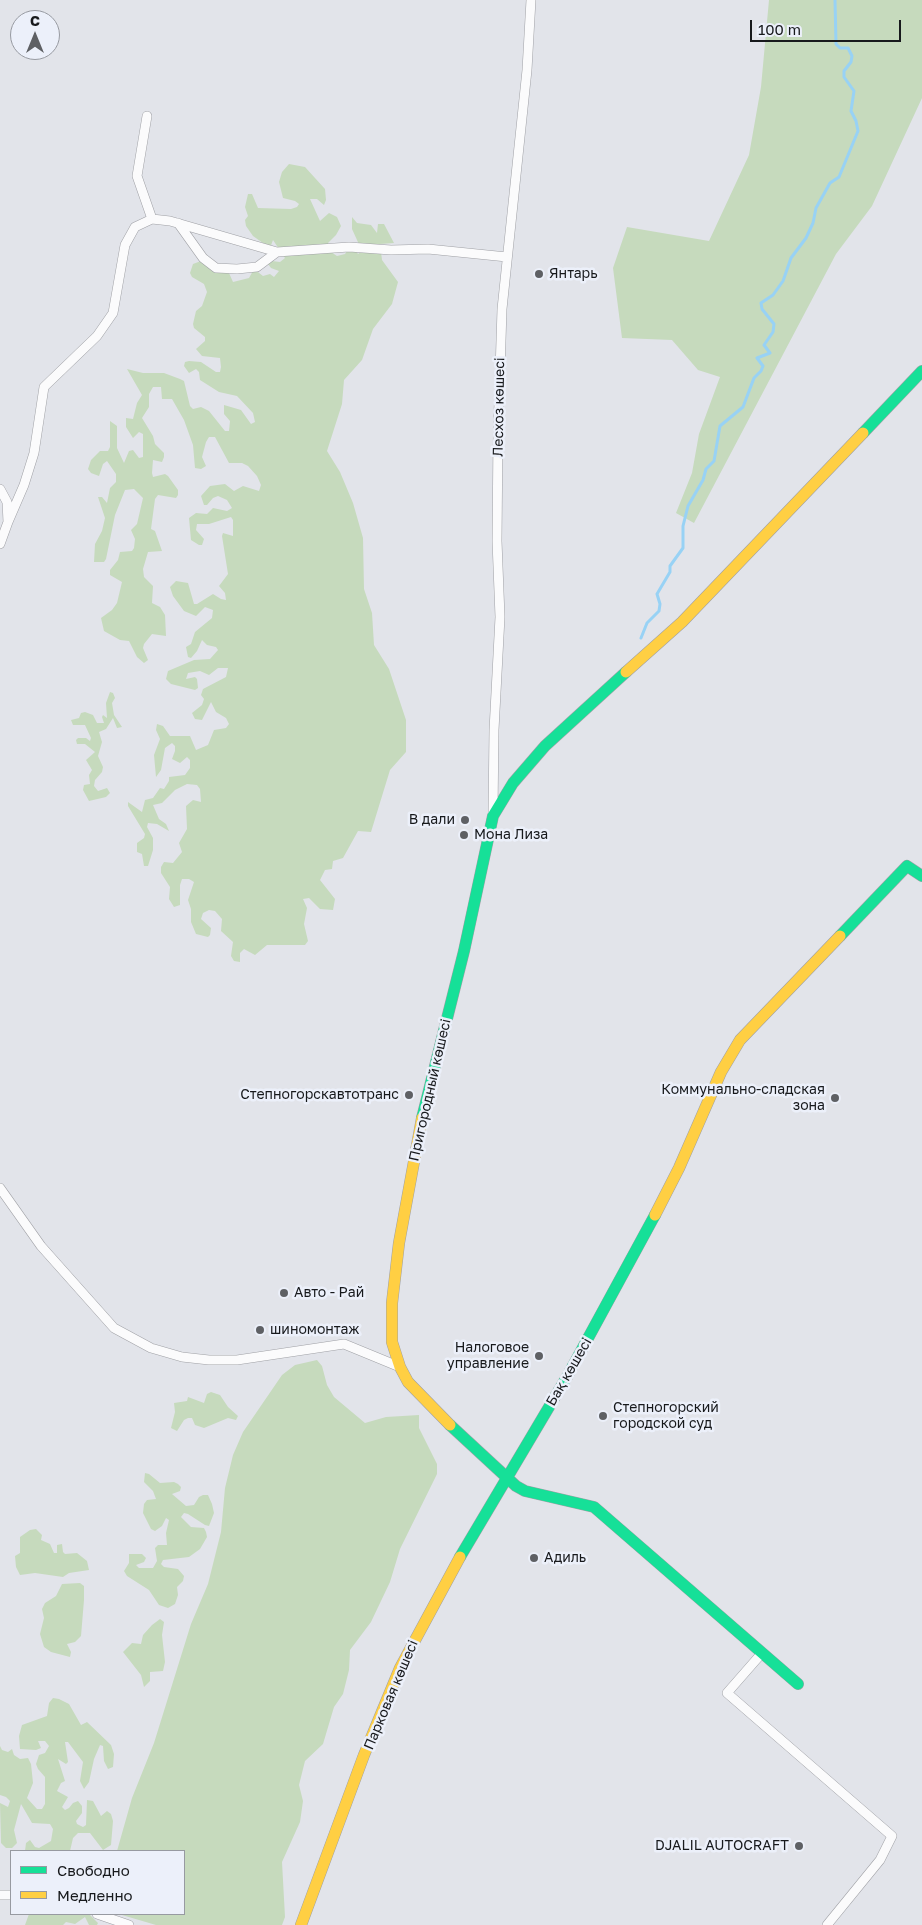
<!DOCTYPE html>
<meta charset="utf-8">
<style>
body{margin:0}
#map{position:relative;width:922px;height:1925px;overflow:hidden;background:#e2e4ea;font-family:"Golos Text",sans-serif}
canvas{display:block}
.legend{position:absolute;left:10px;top:1850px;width:175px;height:65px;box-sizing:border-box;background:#ecf0fa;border:1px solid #979aa1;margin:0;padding:6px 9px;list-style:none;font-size:15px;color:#17191c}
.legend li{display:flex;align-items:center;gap:10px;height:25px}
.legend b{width:25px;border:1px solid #979aa1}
.north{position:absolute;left:10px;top:10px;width:50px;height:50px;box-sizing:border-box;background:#ecf0fa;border:1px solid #979aa1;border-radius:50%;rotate:0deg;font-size:14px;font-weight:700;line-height:20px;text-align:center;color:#17191c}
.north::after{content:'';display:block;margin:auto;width:18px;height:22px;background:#5e6064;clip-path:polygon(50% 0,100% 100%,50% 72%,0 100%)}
.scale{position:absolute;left:750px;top:20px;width:151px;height:22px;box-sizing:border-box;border:2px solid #17191c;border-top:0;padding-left:6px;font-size:15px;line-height:18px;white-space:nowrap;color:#17191c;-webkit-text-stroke:4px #ecf0fa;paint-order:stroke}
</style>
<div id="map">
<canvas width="922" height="1925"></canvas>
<ul class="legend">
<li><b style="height:6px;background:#16e098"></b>Свободно</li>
<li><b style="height:6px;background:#ffcf43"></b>Медленно</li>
</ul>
<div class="north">С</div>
<div class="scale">100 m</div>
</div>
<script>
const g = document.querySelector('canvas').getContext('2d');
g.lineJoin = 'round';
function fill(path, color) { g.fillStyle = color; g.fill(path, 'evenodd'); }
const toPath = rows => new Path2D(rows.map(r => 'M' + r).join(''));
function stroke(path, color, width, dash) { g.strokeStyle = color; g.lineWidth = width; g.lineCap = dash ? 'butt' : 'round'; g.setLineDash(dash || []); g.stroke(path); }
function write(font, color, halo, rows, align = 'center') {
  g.font = font + ' "Golos Text",sans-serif'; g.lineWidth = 5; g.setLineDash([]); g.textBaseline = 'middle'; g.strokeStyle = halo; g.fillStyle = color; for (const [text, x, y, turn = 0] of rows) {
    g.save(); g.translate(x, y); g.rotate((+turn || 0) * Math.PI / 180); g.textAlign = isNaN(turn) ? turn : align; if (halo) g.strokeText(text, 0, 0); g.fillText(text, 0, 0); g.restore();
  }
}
fill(toPath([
 [769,0,922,0,922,98,872,206,836,254,694,523,676,513,692,473,699,434,720,377,698,370,672,340,622,338,613,268,627,227,709,241,749,155,761,87],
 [289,164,305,167,325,189,326,200,324,205,317,199,310,199,320,221,329,213,337,217,341,226,336,235,328,243,331,252,337,256,345,254,349,248,355,249,358,254,362,251,352,229,352,217,357,223,371,225,377,233,378,224,384,224,394,243,380,244,382,260,398,282,392,304,373,329,362,360,344,380,342,404,327,451,340,472,353,503,363,538,364,589,372,613,374,645,389,669,406,720,406,752,390,770,371,832,358,831,343,858,333,861,332,869,325,870,320,880,335,899,333,910,320,909,309,898,303,899,307,908,304,924,308,941,305,945,267,945,255,955,244,949,240,953,240,962,234,961,231,956,233,942,221,931,222,919,215,911,209,910,203,913,201,919,211,928,210,935,208,937,196,934,191,922,191,909,188,900,194,882,189,879,182,879,180,885,180,905,174,907,169,899,170,887,161,873,161,867,164,862,173,863,182,852,179,843,187,829,186,806,193,800,201,802,200,789,197,785,187,784,175,790,162,803,153,805,159,819,166,824,169,831,157,824,148,823,147,827,153,838,153,850,148,866,144,866,142,854,137,852,137,843,144,838,145,834,128,806,128,802,142,812,145,800,153,798,160,788,164,789,169,781,169,777,185,775,190,768,190,760,187,757,180,763,172,759,175,751,175,746,172,743,165,748,161,770,156,777,154,755,160,739,156,730,157,724,163,726,170,736,190,736,196,750,208,745,214,730,226,728,229,724,226,718,216,712,211,702,202,720,195,719,192,713,202,705,204,699,201,695,203,689,226,677,228,668,218,668,209,675,200,671,188,673,186,679,195,677,197,679,198,688,195,690,171,684,166,679,168,671,194,660,210,659,218,650,216,647,207,645,202,640,197,651,191,658,188,657,186,647,191,644,195,632,212,618,213,610,205,607,196,616,184,611,173,596,170,587,176,581,188,583,194,604,197,604,213,594,221,599,226,600,225,593,219,586,228,574,222,536,223,533,233,536,233,520,231,517,209,524,197,524,196,530,204,539,202,545,199,545,191,540,189,518,196,513,207,514,213,508,227,511,232,508,227,500,218,496,213,498,207,505,204,505,201,496,210,486,225,484,234,491,243,486,259,491,261,485,257,476,248,466,242,463,229,463,215,437,209,437,206,442,202,457,206,466,201,469,195,468,193,445,184,420,172,399,162,399,161,387,153,387,149,394,149,407,142,418,153,436,155,444,164,453,164,457,162,462,153,460,152,473,153,477,165,474,168,476,178,490,178,495,176,498,158,495,155,499,151,529,155,531,162,551,148,552,143,569,144,577,153,586,152,603,160,607,165,615,166,636,152,634,144,644,143,648,148,660,144,663,137,657,129,641,120,640,104,631,101,618,112,610,117,603,122,582,110,575,110,570,118,560,120,552,132,551,134,548,135,539,131,530,137,524,143,498,134,489,125,490,115,515,106,559,104,562,94,562,95,544,102,531,105,518,98,497,102,497,107,503,110,488,116,482,116,474,107,461,103,464,99,476,91,473,88,469,91,460,100,451,108,451,110,447,110,421,117,426,117,448,124,463,129,451,133,450,139,458,143,457,143,434,139,432,133,438,126,427,126,418,133,419,137,403,142,395,127,369,143,373,164,373,180,379,184,381,190,406,193,409,201,407,209,411,225,431,229,431,230,421,224,414,224,405,241,410,251,424,255,422,253,413,237,396,219,392,200,380,199,372,196,369,189,373,184,366,185,362,189,361,201,362,216,372,220,372,221,367,220,358,202,356,196,349,205,341,205,337,194,328,193,324,196,311,202,306,207,292,204,284,192,277,190,273,193,264,201,261,229,273,233,282,249,278,254,269,263,276,270,274,274,277,279,271,271,268,268,264,272,261,280,262,285,258,273,240,270,248,253,236,246,226,245,220,248,216,245,207,248,194,252,194,258,208,291,209,297,207,299,204,295,201,283,198,279,182,282,172],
 [110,692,113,693,115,698,112,703,114,715,122,727,117,728,113,718,106,729,99,732,102,742,98,756,103,767,102,772,95,780,94,786,98,791,107,788,110,793,106,797,89,801,83,790,84,785,90,784,89,775,92,770,86,760,95,752,85,744,77,744,76,740,78,738,86,738,90,741,91,738,85,725,73,725,71,720,79,718,81,713,85,712,93,715,97,723,104,723,102,717,103,715,107,718,106,703],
 [317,1360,322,1366,327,1385,334,1397,365,1423,386,1417,419,1415,419,1428,437,1464,437,1474,400,1549,390,1582,371,1622,350,1650,349,1670,343,1694,334,1707,323,1744,305,1761,299,1785,303,1801,300,1822,282,1862,285,1917,282,1925,156,1925,122,1915,120,1914,184,1914,184,1851,117,1851,132,1798,154,1743,191,1624,208,1584,221,1532,225,1488,233,1455,243,1432,282,1375,295,1365],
 [211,1392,220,1395,228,1407,238,1416,236,1420,228,1418,204,1428,195,1425,192,1418,188,1418,184,1420,177,1431,171,1428,175,1412,174,1403,187,1401,188,1397,204,1403,207,1394],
 [145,1473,149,1474,160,1483,174,1482,178,1484,181,1487,180,1491,172,1494,186,1506,194,1505,199,1497,203,1495,208,1495,212,1504,214,1513,209,1526,205,1525,188,1514,184,1513,181,1517,191,1527,204,1528,206,1532,207,1537,200,1549,189,1557,163,1560,161,1564,164,1567,178,1569,184,1576,183,1581,177,1587,178,1595,175,1604,168,1608,159,1605,149,1590,127,1576,124,1571,129,1563,129,1554,142,1554,146,1558,144,1562,136,1565,139,1568,153,1568,157,1561,155,1548,158,1545,167,1545,166,1533,169,1520,166,1518,162,1526,155,1531,151,1529,143,1513,144,1504,147,1500,156,1499,153,1491,144,1482],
 [36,1529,42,1535,41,1540,50,1544,54,1553,57,1553,57,1545,62,1544,63,1552,65,1554,77,1553,87,1561,89,1570,69,1573,63,1577,35,1573,20,1575,16,1567,15,1556,20,1553,20,1537,30,1530],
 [80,1583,84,1586,84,1600,81,1636,75,1642,67,1644,71,1652,70,1657,51,1652,44,1647,40,1634,44,1618,42,1609,45,1603,56,1596,62,1584],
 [160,1619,164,1622,162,1635,165,1662,163,1671,150,1672,150,1681,144,1687,141,1675,123,1652,132,1643,141,1644,143,1635,152,1625],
 [53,1698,59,1699,69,1704,81,1725,87,1722,111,1745,114,1754,113,1767,108,1769,104,1761,103,1746,100,1745,94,1759,89,1782,84,1789,80,1781,83,1762,68,1742,65,1742,68,1762,66,1764,58,1759,65,1781,61,1783,57,1791,68,1797,62,1807,65,1810,69,1808,73,1803,78,1801,82,1806,82,1813,76,1821,77,1824,83,1827,86,1825,87,1800,93,1801,101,1816,107,1811,111,1814,113,1821,111,1845,103,1850,90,1833,78,1833,73,1838,70,1851,25,1851,26,1843,30,1840,35,1847,39,1848,51,1841,53,1829,50,1824,32,1823,21,1804,14,1830,17,1843,12,1848,6,1848,1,1843,0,1803,8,1807,10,1801,6,1797,0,1795,0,1746,2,1750,8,1752,12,1749,14,1755,20,1759,28,1758,31,1764,33,1783,27,1798,37,1809,42,1809,45,1804,45,1777,38,1769,36,1764,39,1755,45,1753,49,1746,45,1741,38,1741,41,1748,36,1750,20,1749,19,1736,22,1725,47,1716,49,1703],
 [29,1914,89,1914,98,1923,97,1925,89,1925,85,1917,75,1924,66,1922,63,1925,25,1925]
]), '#c6dabd');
stroke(toPath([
 [641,638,647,623,659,611,660,604,657,594,670,572,670,566,683,548,683,526,688,506,703,480,706,469,714,461,720,426,743,407,754,378,761,371,763,366,757,358,770,353,764,345,773,332,774,324,762,309,761,303,773,295,783,281,791,258,806,238,813,223,816,208,830,183,839,177,858,131,856,121,851,111,854,91,844,77,844,71,851,62,852,56,848,48,840,48,836,44,835,0]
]), '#98d2f5', 3);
const street = toPath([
 [147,116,137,176,152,219],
 [178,223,203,258,216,268,237,269,257,267,277,252],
 [0,489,7,502,8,522,0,544],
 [8,522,24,485,34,453,44,387,97,336,113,313,125,245,135,227,152,219,170,221,277,252,349,247,391,250,428,249,507,257],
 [493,813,494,730,500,617,497,541,498,435,502,309,527,70,531,0],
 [0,1188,41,1246,114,1328,151,1348,182,1357,209,1360,237,1360,344,1344,400,1367],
 [762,1653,727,1693,892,1836,880,1860,827,1925],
 [0,1895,11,1895],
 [97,1914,129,1925]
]);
const fast = toPath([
 [863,433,922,371],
 [840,936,907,866,922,876],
 [422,1118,464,951,493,816,513,783,545,746,626,672],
 [450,1425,516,1486,525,1491,594,1507,798,1684],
 [460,1557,568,1375,655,1215]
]);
const slow = toPath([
 [626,672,682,622,863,433],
 [422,1118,399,1243,392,1303,392,1342,400,1367,408,1382,450,1425],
 [655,1215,679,1168,721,1072,740,1040,840,936],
 [301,1925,364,1755,400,1668,460,1557]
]);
stroke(street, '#9fa0a5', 10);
stroke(fast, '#9fa0a5', 12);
stroke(slow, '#9fa0a5', 12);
stroke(street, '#fbfbfc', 9);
stroke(fast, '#16e098', 11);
stroke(slow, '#ffcf43', 11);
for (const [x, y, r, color] of [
 [539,274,5,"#5e6064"],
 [465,820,5,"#5e6064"],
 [464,835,5,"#5e6064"],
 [409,1095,5,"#5e6064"],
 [835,1098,5,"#5e6064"],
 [284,1293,5,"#5e6064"],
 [260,1330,5,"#5e6064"],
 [539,1356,5,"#5e6064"],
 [603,1416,5,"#5e6064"],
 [534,1558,5,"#5e6064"],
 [799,1846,5,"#5e6064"]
]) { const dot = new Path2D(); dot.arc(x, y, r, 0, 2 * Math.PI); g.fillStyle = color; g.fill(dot); stroke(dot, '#ecf0fa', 2); }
write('14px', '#17191c', '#ecf0fa', [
 ["Янтарь",549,274],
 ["В дали",455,820,"right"],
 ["Мона Лиза",474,835],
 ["Коммунально-сладская",825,1090,"right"],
 ["зона",825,1106,"right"],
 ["Степногорскавтотранс",399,1095,"right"],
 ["Авто - Рай",294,1293],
 ["шиномонтаж",270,1330],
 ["Налоговое",529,1348,"right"],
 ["управление",529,1364,"right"],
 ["Степногорский",613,1408],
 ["городской суд",613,1424],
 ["Адиль",544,1558],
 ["DJALIL AUTOCRAFT",789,1846,"right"]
], 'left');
write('14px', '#17191c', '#ecf0fa', [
 ["Лесхоз көшесі",499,407,-89],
 ["Пригородный көшесі",430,1090,-77],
 ["Бақ көшесі",569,1372,-60],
 ["Парковая көшесі",391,1695,-67]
]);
</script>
